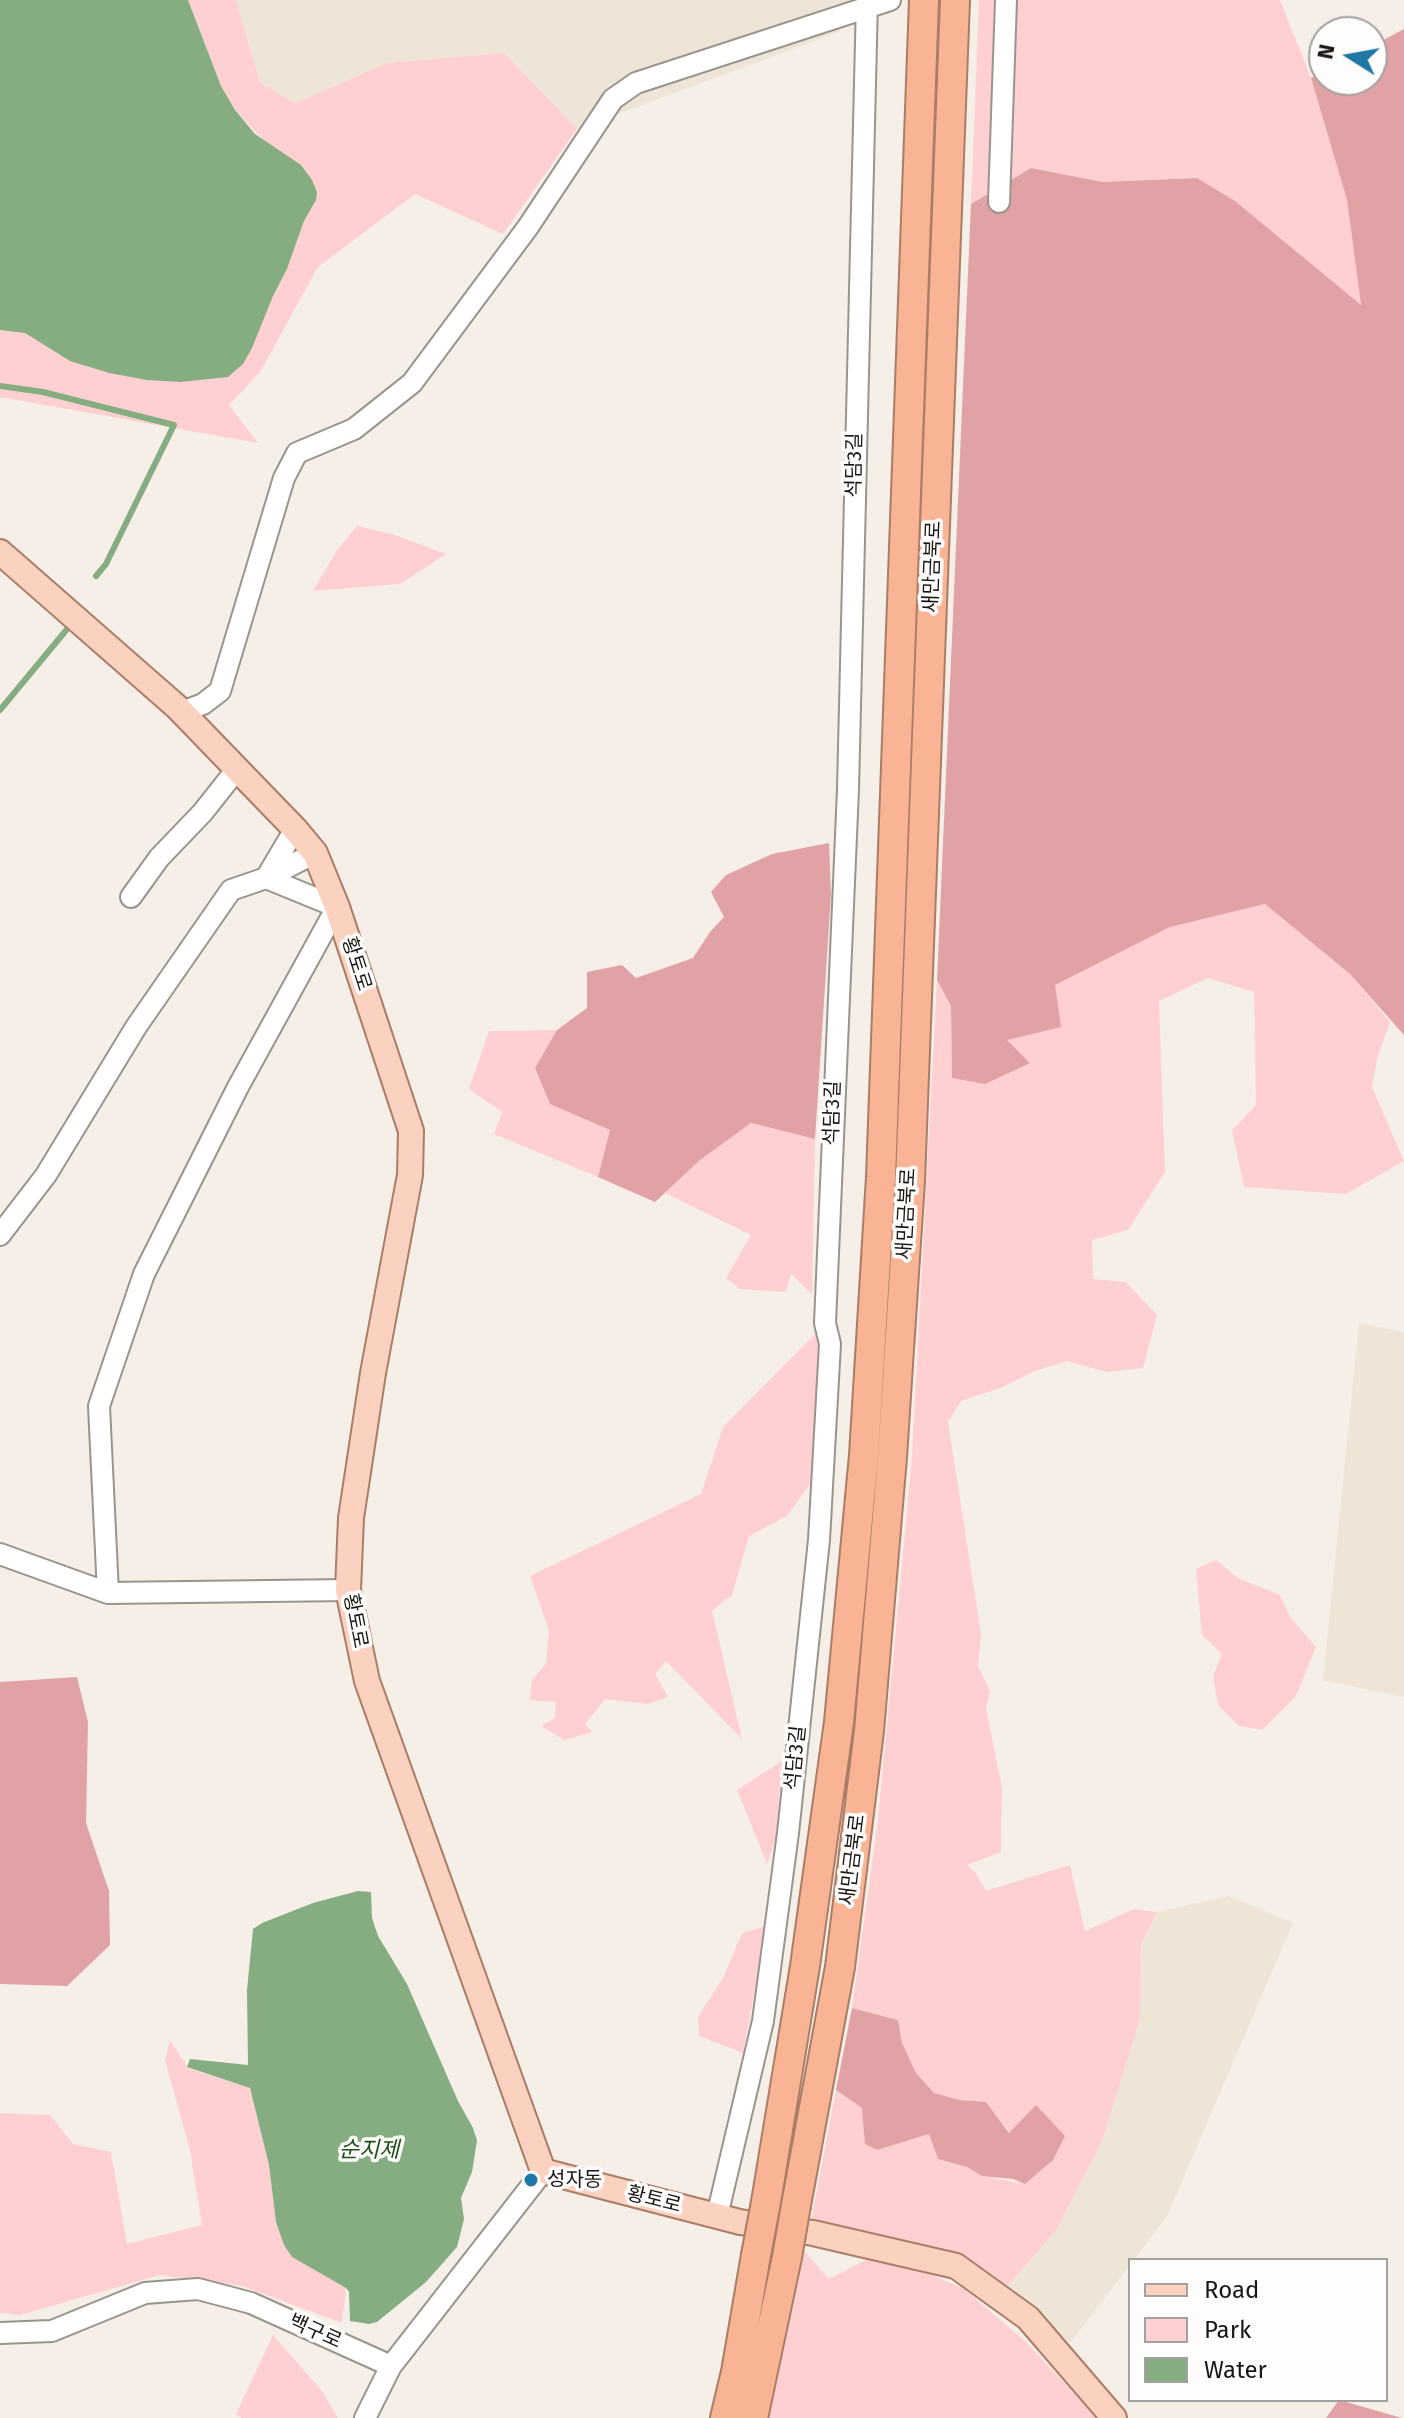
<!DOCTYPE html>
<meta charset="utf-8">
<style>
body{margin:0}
#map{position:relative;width:1404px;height:2418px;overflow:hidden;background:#f5efe7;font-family:"Fira Sans",sans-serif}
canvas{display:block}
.legend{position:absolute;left:1128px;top:2258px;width:260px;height:144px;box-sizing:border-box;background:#fffdfc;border:2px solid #a3a19f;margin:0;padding:10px 14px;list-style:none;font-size:24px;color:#191714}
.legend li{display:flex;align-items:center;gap:16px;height:40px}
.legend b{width:40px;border:2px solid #a3a19f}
.north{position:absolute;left:1308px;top:16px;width:80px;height:80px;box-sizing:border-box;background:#fffdfc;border:2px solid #a3a19f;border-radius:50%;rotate:281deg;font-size:22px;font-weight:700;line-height:32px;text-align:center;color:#191714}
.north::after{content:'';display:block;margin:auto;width:28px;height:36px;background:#2078a7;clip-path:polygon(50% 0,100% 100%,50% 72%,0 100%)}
</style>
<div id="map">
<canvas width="1404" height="2418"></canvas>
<ul class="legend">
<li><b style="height:10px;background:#fbd2bf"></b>Road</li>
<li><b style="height:22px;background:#fed0d2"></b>Park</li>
<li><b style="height:22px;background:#86ad81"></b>Water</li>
</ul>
<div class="north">N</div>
</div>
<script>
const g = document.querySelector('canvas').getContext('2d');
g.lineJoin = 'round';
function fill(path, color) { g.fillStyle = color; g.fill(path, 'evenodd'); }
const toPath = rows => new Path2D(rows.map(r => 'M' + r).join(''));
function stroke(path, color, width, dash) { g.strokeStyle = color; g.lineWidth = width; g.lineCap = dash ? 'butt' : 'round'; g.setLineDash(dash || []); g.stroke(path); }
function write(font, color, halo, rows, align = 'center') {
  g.font = font + ' "Fira Sans","Noto Sans KR",sans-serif'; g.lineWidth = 7; g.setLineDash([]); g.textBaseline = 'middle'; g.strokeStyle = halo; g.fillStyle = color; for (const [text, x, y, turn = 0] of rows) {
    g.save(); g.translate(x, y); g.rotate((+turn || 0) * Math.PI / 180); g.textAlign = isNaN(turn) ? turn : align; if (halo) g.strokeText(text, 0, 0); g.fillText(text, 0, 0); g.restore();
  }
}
fill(toPath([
 [236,0,849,0,839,32,577,129,504,53,387,63,295,103,260,83],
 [1359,1323,1404,1332,1404,1697,1323,1680],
 [1229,1896,1293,1923,1167,2216,1134,2260,1130,2260,1130,2265,1070,2343,1006,2288,1057,2229,1103,2139,1140,2019,1141,1944,1157,1912]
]), '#efe5d6');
fill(toPath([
 [188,0,236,0,260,83,295,103,387,63,504,53,577,129,503,234,415,194,318,267,260,372,229,405,258,443,0,397,0,330,25,333,60,355,273,296,287,269,304,221,316,200,301,165,266,143,235,110,221,86],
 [979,0,1280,0,1311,78,1347,200,1361,306,1235,201,1197,178,1103,182,1031,168,971,204],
 [357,526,392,534,446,554,400,584,313,591,337,550],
 [1265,904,1350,974,1390,1022,1377,1059,1372,1087,1404,1161,1346,1194,1244,1187,1232,1130,1256,1105,1254,992,1208,978,1159,1001,1165,1172,1128,1230,1092,1240,1093,1279,1126,1282,1157,1315,1143,1368,1107,1372,1067,1361,1035,1371,1003,1387,961,1401,948,1422,981,1634,978,1666,990,1691,986,1708,1002,1789,1001,1852,967,1865,975,1872,986,1891,1070,1865,1085,1931,1134,1909,1157,1912,1141,1944,1140,2019,1103,2139,1057,2229,1006,2288,946,2251,843,2233,811,2221,836,2090,862,2108,877,2150,929,2134,938,2159,967,2167,982,2176,1025,2184,1010,2133,986,2102,959,2100,935,2094,916,2073,902,2043,898,2020,852,2008,878,1820,912,1457,937,980,951,1006,952,1078,1030,1063,1006,1040,1055,985,1170,927],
 [557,1030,535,1069,550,1104,610,1130,598,1177,494,1134,502,1112,469,1089,489,1031],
 [751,1123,815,1139,812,1294,791,1274,786,1292,740,1289,726,1278,751,1235,665,1193,700,1160],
 [816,1333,823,1355,817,1474,787,1516,749,1536,732,1595,712,1611,742,1739,666,1661,655,1674,668,1697,648,1704,605,1699,585,1724,592,1732,564,1740,541,1726,555,1718,556,1702,530,1700,532,1680,546,1664,549,1631,530,1576,701,1494,723,1427],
 [1216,1560,1238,1578,1280,1595,1290,1617,1316,1647,1296,1696,1262,1730,1239,1726,1218,1705,1213,1676,1222,1654,1202,1635,1196,1569],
 [782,1761,776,1837,767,1864,737,1790],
 [767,1926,743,2053,699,2036,698,2017,724,1976,742,1933],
 [170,2040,188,2068,250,2088,269,2165,276,2222,292,2257,346,2288,342,2323,242,2286,160,2275,20,2315,0,2313,0,2113,50,2115,73,2144,111,2152,127,2244,202,2225,190,2150,165,2060],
 [804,2251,829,2279,868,2259,916,2268,964,2289,1026,2342,1097,2418,768,2418],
 [273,2335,322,2391,338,2418,241,2418,236,2414]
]), '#fed0d2');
fill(toPath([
 [1404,29,1404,1035,1350,974,1265,904,1170,927,1055,985,1061,1027,1007,1040,1030,1063,985,1084,952,1078,951,1006,937,980,971,204,1031,168,1103,182,1197,178,1235,201,1361,305,1347,200,1311,78,1324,71,1324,80,1372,80,1372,46],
 [829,843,831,894,815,1139,751,1123,700,1160,655,1202,598,1177,610,1130,550,1104,535,1068,557,1030,587,1008,587,972,622,965,636,978,693,958,710,932,724,917,711,892,726,875,772,854],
 [77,1677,88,1722,86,1823,109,1891,110,1945,67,1986,0,1984,0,1682],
 [852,2008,898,2020,902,2043,916,2073,934,2093,959,2100,986,2102,1009,2133,1036,2105,1065,2136,1053,2160,1025,2184,1013,2179,982,2176,967,2167,938,2159,929,2134,877,2150,865,2144,862,2108,836,2090],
 [1339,2400,1402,2418,1326,2418]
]), '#e1a2a6');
fill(toPath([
 [0,0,188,0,221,86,235,110,255,134,301,165,312,180,317,192,316,200,304,221,287,269,273,296,252,348,243,364,228,377,181,382,147,380,109,373,70,361,25,333,0,330],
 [358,1891,371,1892,372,1918,378,1936,407,1984,458,2101,473,2128,477,2140,472,2172,461,2198,464,2219,457,2247,426,2282,377,2322,369,2324,350,2321,349,2292,346,2288,292,2257,284,2245,276,2222,269,2165,250,2088,187,2067,190,2059,248,2065,247,1990,253,1929,262,1923,313,1903]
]), '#86ad81');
stroke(toPath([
 [0,386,43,392,174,425,106,564,96,576],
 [0,710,68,628]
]), '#86ad81', 6);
const minor = toPath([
 [999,202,1006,0],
 [182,712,203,704,220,691,284,478,297,453,354,429,412,383,528,227,613,99,636,83,890,0],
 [131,897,159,858,203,812,237,769],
 [0,1235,46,1175,136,1027,231,890,266,878,315,853],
 [0,1554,108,1593,348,1590],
 [108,1593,99,1406,144,1274,238,1087,337,907,266,878,295,829],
 [717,2216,763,2021,788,1833,819,1540,830,1344,825,1323,848,789,867,0],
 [0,2333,52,2331,145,2293,198,2289,251,2303,391,2366,543,2171],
 [365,2418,391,2366]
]);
const major = toPath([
 [0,552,177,707,295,829,315,853,337,907,411,1131,410,1175,373,1373,351,1518,348,1590,367,1681,543,2171,740,2222,813,2233,956,2266,1028,2318,1114,2418]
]);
const highway = toPath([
 [766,2202,805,1966,839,1722,864,1455,881,1177,924,0],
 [796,2205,840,1967,869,1731,892,1457,910,1181,955,0],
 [725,2418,736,2372,756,2255],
 [753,2418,787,2257]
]);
stroke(minor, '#99948c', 24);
stroke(major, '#aa7d67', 28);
stroke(highway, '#aa7d67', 32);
stroke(minor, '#fff', 20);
stroke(major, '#fbd2bf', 24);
stroke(highway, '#f8b494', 28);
const highwayBridge = toPath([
 [756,2255,766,2202],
 [787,2257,796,2205]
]);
stroke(highwayBridge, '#aa7d67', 32, []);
stroke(highwayBridge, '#f8b494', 28);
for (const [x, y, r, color] of [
 [531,2180,8,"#2078a7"]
]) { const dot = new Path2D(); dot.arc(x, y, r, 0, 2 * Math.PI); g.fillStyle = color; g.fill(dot); stroke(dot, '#fffdfc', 3); }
write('20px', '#191714', '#fffdfc', [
 ["석담3길",855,465,-89],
 ["새만금북로",933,567,-88],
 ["황토로",356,964,72],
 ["석담3길",833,1113,-88],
 ["새만금북로",907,1214,-87],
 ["황토로",355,1621,79],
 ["석담3길",796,1758,-84],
 ["새만금북로",853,1860,-83],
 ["황토로",654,2200,14],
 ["백구로",315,2332,24]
]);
write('20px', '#191714', '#fffdfc', [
 ["성자동",547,2180]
], 'left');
write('italic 22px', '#1c5117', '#fffdfc', [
 ["순지제",369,2151]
]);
</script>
